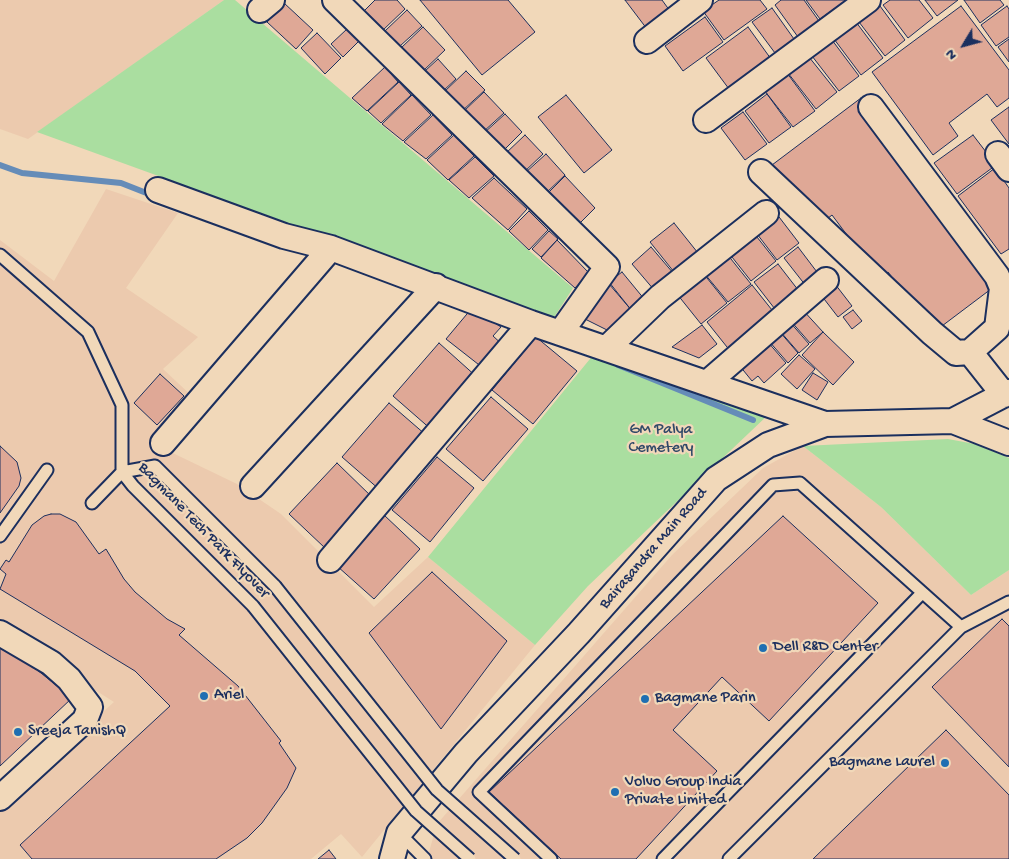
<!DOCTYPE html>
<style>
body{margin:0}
#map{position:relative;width:1009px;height:859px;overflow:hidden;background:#f1d8b9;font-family:"Gochi Hand",sans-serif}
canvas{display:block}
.north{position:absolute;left:939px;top:20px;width:50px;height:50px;-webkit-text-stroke:4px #f1d8b9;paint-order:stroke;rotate:233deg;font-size:14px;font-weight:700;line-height:20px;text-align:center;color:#1b2f5e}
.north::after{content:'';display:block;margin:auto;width:18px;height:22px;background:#1b2f5e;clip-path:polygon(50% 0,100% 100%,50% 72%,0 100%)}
</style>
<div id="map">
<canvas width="1009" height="859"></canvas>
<div class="north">N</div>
</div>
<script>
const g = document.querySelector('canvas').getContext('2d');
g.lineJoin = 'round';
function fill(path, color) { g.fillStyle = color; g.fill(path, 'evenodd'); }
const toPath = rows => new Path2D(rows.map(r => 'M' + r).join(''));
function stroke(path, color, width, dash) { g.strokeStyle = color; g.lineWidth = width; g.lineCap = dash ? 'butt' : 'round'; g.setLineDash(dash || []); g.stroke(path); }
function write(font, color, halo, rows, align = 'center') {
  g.font = font + ' "Gochi Hand",sans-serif'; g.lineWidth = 4.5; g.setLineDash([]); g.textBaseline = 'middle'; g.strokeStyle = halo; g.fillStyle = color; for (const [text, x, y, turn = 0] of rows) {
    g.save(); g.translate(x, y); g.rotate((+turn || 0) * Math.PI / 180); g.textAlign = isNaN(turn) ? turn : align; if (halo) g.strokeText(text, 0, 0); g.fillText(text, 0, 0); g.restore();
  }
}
fill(toPath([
 [0,0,224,0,28,139,0,129],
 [106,189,178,213,126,288,198,337,163,369,194,398,152,443,237,484,281,514,374,607,428,557,535,645,362,857,341,834,311,859,0,859,0,805,114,702,0,630,0,240,54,281],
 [803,446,881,507,971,595,1009,570,1009,859,427,859,437,824,672,555,763,468]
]), '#eccaae');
fill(toPath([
 [224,0,235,0,573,288,553,319,37,132],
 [594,354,639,375,769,414,588,586,535,645,428,557],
 [948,439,975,444,1009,458,1009,570,971,595,881,507,803,446]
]), '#aadea0');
stroke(toPath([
 [0,165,22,173,121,183,154,196],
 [618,365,753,420]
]), '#658cb8', 6);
const building = toPath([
 [375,0,397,0,405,9,382,31,364,11,375,0],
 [420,0,508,0,535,32,482,75,420,0],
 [625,0,662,0,670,11,647,29,625,0],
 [719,0,760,0,767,9,724,40,703,11,719,0],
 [781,0,804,0,819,21,798,37,775,5,781,0],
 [806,0,844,0,845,1,820,19,806,0],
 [890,0,919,0,933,18,908,38,883,5,890,0],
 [925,0,958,0,937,16,925,0],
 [964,0,1000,0,1004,5,980,23,964,0],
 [284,3,313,30,296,49,267,22,284,3],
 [880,6,905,40,885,56,859,22,880,6],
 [961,6,1009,70,1009,98,997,107,987,94,949,123,958,136,933,155,872,72,961,6],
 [1007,6,1009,9,1009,37,996,46,981,25,1007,6],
 [772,8,794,39,775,53,752,22,772,8],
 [407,10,422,26,400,46,385,31,407,10],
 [705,17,723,42,683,71,665,46,705,17],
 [856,22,883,58,861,75,834,39,856,22],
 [423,27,445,50,423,71,401,48,423,27],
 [748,27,771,59,729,89,706,58,748,27],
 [347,29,359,41,343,57,331,44,347,29],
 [317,33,341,58,325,74,301,48,317,33],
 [1009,39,1009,62,998,47,1009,39],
 [832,40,859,76,839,91,812,56,832,40],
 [809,57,837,92,816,109,788,73,809,57],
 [438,59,456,79,443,91,425,71,438,59],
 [385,67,398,82,367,111,352,98,385,67],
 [466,71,485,90,462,111,444,92,466,71],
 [787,73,815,111,793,127,764,90,787,73],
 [399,82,411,95,381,123,368,111,399,82],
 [484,92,504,113,483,132,464,111,484,92],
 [767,94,791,127,769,143,745,111,767,94],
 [412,95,431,115,403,141,382,124,412,95],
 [566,95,612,150,584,173,538,117,566,95],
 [861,98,999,283,934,332,888,272,880,279,832,215,822,223,794,186,786,192,768,168,861,98],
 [1009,107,1009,144,991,120,1009,107],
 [743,112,767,144,745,160,721,128,743,112],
 [505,114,522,132,502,152,484,133,505,114],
 [433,115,452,135,426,159,404,142,433,115],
 [454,135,474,156,448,180,427,160,454,135],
 [525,135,543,154,523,173,505,154,525,135],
 [973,135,996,165,957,194,934,163,973,135],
 [546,154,565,175,545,194,525,173,546,154],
 [475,157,494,176,469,198,449,180,475,157],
 [995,168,1009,188,1009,249,1001,254,958,196,995,168],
 [565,176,595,208,576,227,546,195,565,176],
 [494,178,527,209,508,230,472,198,494,178],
 [529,211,548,230,529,250,509,231,529,211],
 [776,213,799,243,777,260,754,230,776,213],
 [674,223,698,253,674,272,650,242,674,223],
 [549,231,558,239,541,257,532,249,549,231],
 [753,232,776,261,751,281,728,252,753,232],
 [557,240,589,273,575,288,541,258,557,240],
 [651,247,674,274,655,291,632,264,651,247],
 [798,247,820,276,806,286,784,258,798,247],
 [727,254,751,284,728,302,704,273,727,254],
 [778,264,802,295,778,313,754,282,778,264],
 [622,272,645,300,632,311,609,282,622,272],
 [703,273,727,303,701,324,677,294,703,273],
 [609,284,633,312,611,332,583,318,609,284],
 [835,284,852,306,838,317,821,295,835,284],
 [752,285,776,315,731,352,707,322,752,285],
 [472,308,501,327,493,336,504,346,483,368,446,339,472,308],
 [801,308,823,332,810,343,789,319,801,308],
 [853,310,862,321,852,329,843,317,853,310],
 [789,321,809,344,799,353,779,330,789,321],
 [702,325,717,344,699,358,672,347,702,325],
 [779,331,798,353,788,363,768,340,779,331],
 [823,332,854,362,833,385,802,355,823,332],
 [536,337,577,371,533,424,492,390,536,337],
 [767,341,786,363,764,383,758,376,752,381,739,365,767,341],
 [439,343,478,378,433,431,393,396,439,343],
 [799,355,815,369,797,389,781,374,799,355],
 [813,373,828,382,817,400,802,390,813,373],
 [160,374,184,396,157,425,134,403,160,374],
 [491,397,528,429,483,481,446,449,491,397],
 [389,403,426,435,380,490,342,457,389,403],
 [0,446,17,462,21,478,19,486,0,513,0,446],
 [437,457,474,488,430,542,392,510,437,457],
 [337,463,373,498,325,548,289,514,337,463],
 [51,514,60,514,76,522,99,554,106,549,124,579,135,592,167,619,185,629,179,635,238,686,281,741,279,743,296,768,287,788,262,823,247,838,216,859,32,859,20,845,170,706,135,671,0,589,6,574,0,569,6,560,9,562,32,525,44,516,51,514],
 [384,515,420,549,374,599,337,566,384,515],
 [783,516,878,603,769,721,722,677,673,730,717,771,636,859,561,859,489,792,783,516],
 [432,572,507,641,441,729,369,633,432,572],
 [1002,619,1009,626,1009,767,932,687,1002,619],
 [0,640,72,698,0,766,0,640],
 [946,730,1009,795,1009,859,813,859,946,730],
 [329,850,336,859,318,859,329,850]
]);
fill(building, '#dfa896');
stroke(building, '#1b2f5e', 1);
const service = toPath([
 [0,255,88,332,122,405,122,472,92,503],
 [122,472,155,466,275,586],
 [122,472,133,486,253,606],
 [0,536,47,470],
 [399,833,425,859],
 [551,859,479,792,773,485,800,483,961,627],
 [663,859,922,593],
 [729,859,961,627,1009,602]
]);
const minor = toPath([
 [335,0,607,267,561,332],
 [260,10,272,0],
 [647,41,700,0],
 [871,107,997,276,1002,288,997,328,970,352],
 [706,120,868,0],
 [998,154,1009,169],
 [761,172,932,333,956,353,970,352,1004,395],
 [158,190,284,236,331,248,531,323,825,424],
 [607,348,660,297,766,213],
 [707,383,826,280],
 [953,421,1009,443],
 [163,443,331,248],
 [253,486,436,286],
 [330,560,531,323],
 [0,633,51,663,69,679,90,707,85,720,0,798],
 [392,859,399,833,466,753,579,633,716,479,768,445,825,424,953,421,1009,392]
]);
stroke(service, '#1b2f5e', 15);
stroke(minor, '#1b2f5e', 28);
stroke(service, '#f1d8b9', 11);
stroke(minor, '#f1d8b9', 24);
const serviceBridge = toPath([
 [275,586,437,790,515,859],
 [253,606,416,811,470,859]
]);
stroke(serviceBridge, '#1b2f5e', 15, []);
stroke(serviceBridge, '#f1d8b9', 11);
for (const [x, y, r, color] of [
 [763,648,5,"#1f6fb2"],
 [204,696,5,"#1f6fb2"],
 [645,699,5,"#1f6fb2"],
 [18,732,5,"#1f6fb2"],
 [945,763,5,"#1f6fb2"],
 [615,792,5,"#1f6fb2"]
]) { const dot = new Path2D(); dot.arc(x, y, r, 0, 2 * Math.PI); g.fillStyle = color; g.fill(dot); stroke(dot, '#f1d8b9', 2); }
write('16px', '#304968', '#f1d8b9', [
 ["GM Palya",661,431],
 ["Cemetery",661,449]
]);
write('16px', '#1b2f5e', '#f1d8b9', [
 ["Bagmane Tech Park Flyover",203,531,46],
 ["Bairasandra Main Road",654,549,-49]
]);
write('16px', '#1b2f5e', '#f1d8b9', [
 ["Dell R&D Center",773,648],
 ["Ariel",214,696],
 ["Bagmane Parin",655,699],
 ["Sreeja TanishQ",28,732],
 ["Bagmane Laurel",935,763,"right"],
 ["Volvo Group India",625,783],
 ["Private Limited",625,801]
], 'left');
</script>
